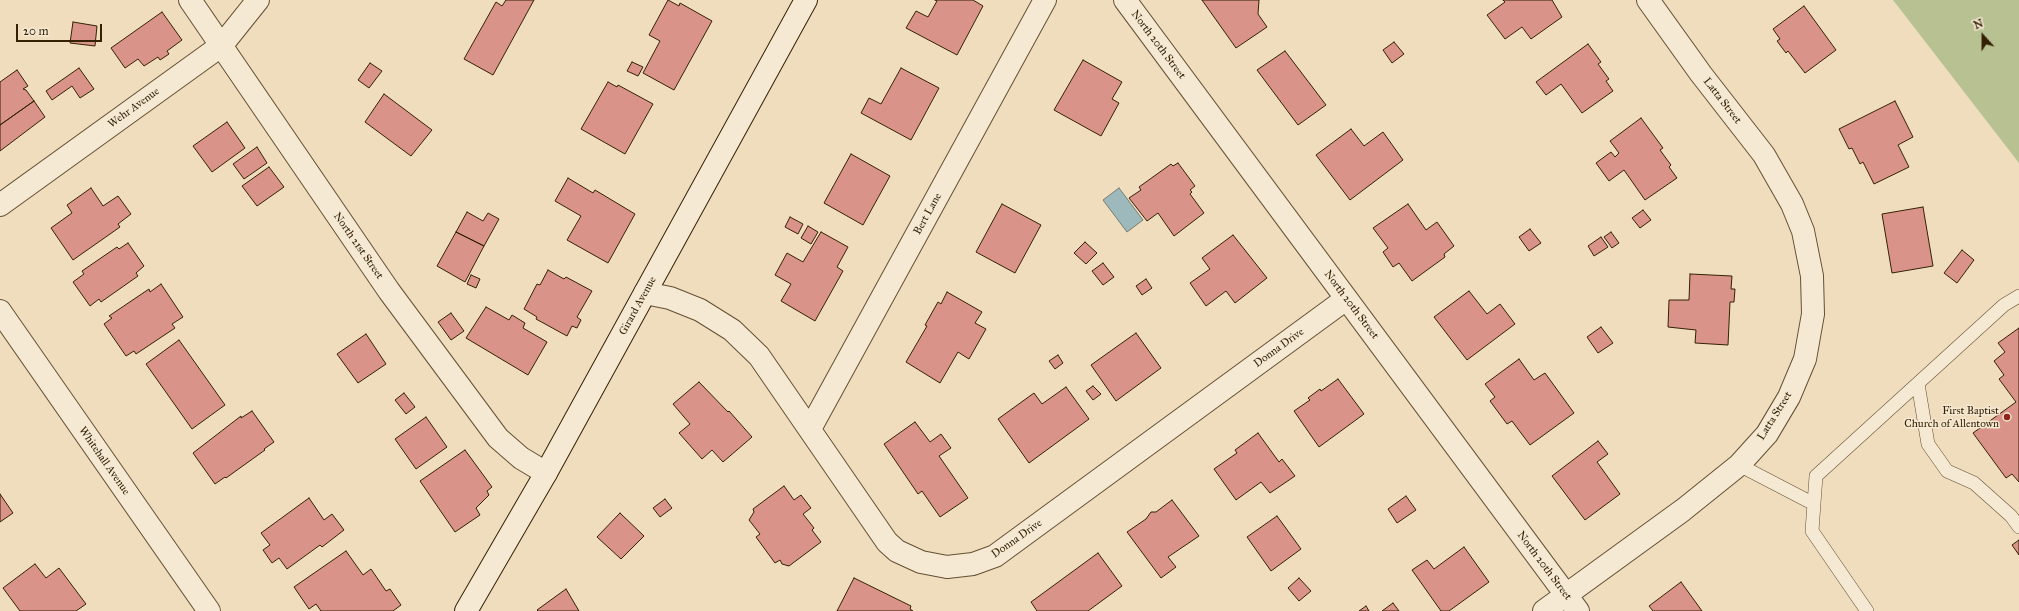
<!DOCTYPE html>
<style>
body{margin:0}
#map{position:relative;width:2019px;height:611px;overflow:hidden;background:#f0ddbd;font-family:"IM FELL Great Primer",serif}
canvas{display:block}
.north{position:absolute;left:1963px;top:16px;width:40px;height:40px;-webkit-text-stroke:3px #f5e9d4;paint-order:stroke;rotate:339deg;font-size:11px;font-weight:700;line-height:16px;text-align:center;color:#342104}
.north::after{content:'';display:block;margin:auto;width:14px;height:18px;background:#342104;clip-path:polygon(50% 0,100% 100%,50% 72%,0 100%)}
.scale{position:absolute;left:16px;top:24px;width:86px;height:18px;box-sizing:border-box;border:2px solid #342104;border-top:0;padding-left:5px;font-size:12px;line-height:14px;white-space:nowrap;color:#342104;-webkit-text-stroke:3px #f5e9d4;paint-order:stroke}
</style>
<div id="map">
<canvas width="2019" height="611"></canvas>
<div class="north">N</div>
<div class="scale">20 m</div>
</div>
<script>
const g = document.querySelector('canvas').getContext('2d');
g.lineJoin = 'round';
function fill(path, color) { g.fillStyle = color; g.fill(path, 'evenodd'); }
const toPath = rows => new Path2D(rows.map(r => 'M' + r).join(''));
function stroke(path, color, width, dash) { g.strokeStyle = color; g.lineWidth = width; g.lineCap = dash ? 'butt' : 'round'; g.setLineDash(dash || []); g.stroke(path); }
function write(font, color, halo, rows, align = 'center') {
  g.font = font + ' "IM FELL Great Primer",serif'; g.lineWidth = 3; g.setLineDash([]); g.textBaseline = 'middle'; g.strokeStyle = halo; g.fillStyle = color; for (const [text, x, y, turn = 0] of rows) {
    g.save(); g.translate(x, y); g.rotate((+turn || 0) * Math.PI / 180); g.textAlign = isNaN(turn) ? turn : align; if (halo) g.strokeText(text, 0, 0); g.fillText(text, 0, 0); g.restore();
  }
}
fill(toPath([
 [1893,0,2019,0,2019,163]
]), '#b8c192');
const water = toPath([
 [1119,188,1143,220,1127,232,1103,200,1119,188]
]);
fill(water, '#9eb9bb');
stroke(water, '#747c72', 1);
const building = toPath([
 [506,0,534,0,493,75,464,59,496,2,502,6,506,0],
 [668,0,679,6,680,3,712,21,674,90,643,73,660,41,649,35,668,0],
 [935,0,973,0,983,6,957,55,906,28,916,11,928,17,937,1,935,0],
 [1202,0,1259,0,1258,14,1267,27,1236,48,1202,0],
 [1503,0,1552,0,1562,17,1531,39,1522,27,1505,39,1487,15,1505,2,1503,0],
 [1804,6,1836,50,1805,73,1788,51,1786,53,1777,41,1780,39,1773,29,1804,6],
 [162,12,182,40,167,51,169,54,160,60,158,57,144,66,138,59,125,68,111,48,162,12],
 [73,22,97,26,95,46,70,43,73,22],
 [1394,42,1404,54,1392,63,1383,50,1394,42],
 [1588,44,1601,62,1598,64,1609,79,1606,81,1613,91,1582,113,1561,84,1546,95,1536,82,1588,44],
 [1285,51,1326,105,1298,125,1257,70,1285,51],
 [1083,60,1122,82,1112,99,1119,103,1101,136,1054,110,1083,60],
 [632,62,643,67,638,76,627,71,632,62],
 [370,63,382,71,369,88,358,80,370,63],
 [79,68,94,89,80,98,72,86,52,100,46,91,79,68],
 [901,68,939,88,911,140,861,113,869,98,881,104,901,68],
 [17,70,28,86,23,89,26,90,34,101,0,125,0,82,17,70],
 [608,82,617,87,618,85,653,104,625,154,581,129,608,82],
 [384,94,432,130,411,156,365,122,384,94],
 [34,101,45,117,0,151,0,125,34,101],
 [1895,101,1913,137,1898,145,1909,167,1874,184,1863,162,1860,164,1852,148,1849,149,1839,129,1895,101],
 [1641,118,1663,148,1660,150,1671,165,1669,167,1677,178,1645,200,1624,170,1609,181,1596,163,1611,152,1615,157,1619,153,1610,141,1641,118],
 [227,122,245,148,212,172,193,146,227,122],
 [1351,129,1364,146,1383,132,1403,160,1350,200,1316,155,1351,129],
 [257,147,267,163,244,179,233,164,257,147],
 [851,154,890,176,863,225,824,203,851,154],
 [1178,163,1195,186,1190,190,1192,192,1190,194,1204,213,1174,236,1158,213,1147,221,1129,198,1141,190,1139,187,1171,164,1173,166,1178,163],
 [269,167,284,187,257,206,242,186,269,167],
 [568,178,593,193,595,190,635,214,608,263,567,240,581,216,555,201,568,178],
 [91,188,103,206,118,196,131,214,118,224,120,227,73,260,51,228,72,213,67,205,91,188],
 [1002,204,1041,225,1015,273,976,252,1002,204],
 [1408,204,1426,230,1437,222,1454,246,1444,254,1445,257,1412,281,1399,263,1393,267,1383,252,1388,248,1373,228,1408,204],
 [1923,207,1933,266,1892,273,1882,214,1923,207],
 [1643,210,1651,220,1640,228,1632,218,1643,210],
 [467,212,483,221,488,213,499,219,484,246,456,232,467,212],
 [790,217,803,224,798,234,785,227,790,217],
 [808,226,818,232,811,244,801,238,808,226],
 [1530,229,1541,243,1529,251,1519,237,1530,229],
 [456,232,484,246,465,282,437,266,456,232],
 [821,232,848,247,837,267,843,271,815,321,781,301,791,284,775,275,787,253,803,262,821,232],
 [1611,232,1619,243,1612,248,1604,237,1611,232],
 [1233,235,1267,278,1235,303,1226,291,1206,306,1190,283,1210,269,1202,258,1233,235],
 [1601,237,1608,247,1594,256,1588,246,1601,237],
 [1085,242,1097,253,1086,264,1074,253,1085,242],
 [128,243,144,266,136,273,138,276,101,302,99,299,90,306,73,282,84,274,82,271,117,247,119,249,128,243],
 [1962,250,1974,260,1957,283,1944,273,1962,250],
 [1103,263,1114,277,1103,285,1092,271,1103,263],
 [548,270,564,279,566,277,592,291,577,317,581,320,577,328,572,326,567,336,536,319,537,317,524,309,537,284,540,285,548,270],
 [1690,274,1732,276,1731,289,1735,289,1734,302,1730,302,1728,345,1695,343,1696,330,1668,327,1669,300,1689,300,1690,274],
 [471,275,480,279,476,288,467,284,471,275],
 [1146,279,1152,288,1142,295,1136,286,1146,279],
 [161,284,183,317,172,324,175,328,136,354,134,351,126,356,104,324,112,318,109,316,149,289,150,292,161,284],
 [1469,291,1487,314,1500,304,1515,324,1467,360,1434,317,1469,291],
 [947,292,982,312,975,323,986,329,969,359,958,352,940,383,906,362,927,326,925,325,938,302,941,304,947,292],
 [486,307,509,320,512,315,525,323,523,328,547,342,528,375,466,338,486,307],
 [451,313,464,331,451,340,438,322,451,313],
 [1601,327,1613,343,1598,353,1587,337,1601,327],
 [2019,328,2019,482,2012,474,2006,478,1973,433,2016,402,1999,379,2004,375,1994,361,2005,352,1998,343,2019,328],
 [1136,333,1161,368,1116,401,1091,365,1136,333],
 [366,334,386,364,358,383,337,354,366,334],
 [179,340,225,405,192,429,146,364,179,340],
 [1058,355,1063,363,1055,369,1049,361,1058,355],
 [1519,359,1534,380,1545,373,1574,413,1530,445,1512,421,1507,424,1490,401,1495,397,1485,384,1519,359],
 [1338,379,1364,414,1319,447,1294,411,1310,400,1308,398,1320,389,1321,391,1338,379],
 [699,382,728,412,729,411,752,437,723,462,712,450,702,459,679,433,690,424,673,404,699,382],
 [1093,386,1101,394,1093,400,1086,391,1093,386],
 [1066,387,1089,419,1029,463,998,419,1034,393,1042,404,1066,387],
 [404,393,415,407,406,414,395,400,404,393],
 [252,411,274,442,264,449,265,450,226,478,225,477,215,484,193,453,241,416,241,418,252,411],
 [426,417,447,447,416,469,395,439,426,417],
 [915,422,930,442,941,434,951,448,939,456,968,498,940,517,922,491,918,494,884,444,915,422],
 [1258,433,1279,462,1282,459,1295,476,1270,493,1261,482,1236,500,1214,469,1237,453,1235,450,1258,433],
 [1598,441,1608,454,1597,462,1620,494,1585,520,1552,476,1598,441],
 [465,450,492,487,487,491,489,495,476,508,480,515,455,532,420,481,465,450],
 [784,486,794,500,801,495,811,508,803,514,814,528,812,530,821,542,789,566,782,564,780,560,775,563,756,537,760,534,749,520,754,512,753,509,784,486],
 [0,494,13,513,0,522,0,494],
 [1406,496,1416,510,1397,523,1388,509,1406,496],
 [309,498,324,520,332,514,344,530,322,547,320,545,287,569,279,558,272,563,263,550,270,545,261,533,309,498],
 [665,499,672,508,660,517,653,508,665,499],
 [1172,500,1199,536,1168,557,1176,567,1161,578,1127,532,1146,519,1151,512,1156,512,1172,500],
 [620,513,644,536,621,559,597,537,620,513],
 [1277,516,1301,549,1271,571,1247,537,1277,516],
 [2019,540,2019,555,2012,545,2019,540],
 [1464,547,1489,582,1449,611,1441,611,1412,570,1427,560,1434,569,1464,547],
 [346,551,363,575,371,569,386,591,390,589,401,605,393,611,321,611,316,604,309,609,294,587,346,551],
 [1098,553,1122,586,1088,611,1037,611,1031,602,1098,553],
 [35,564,46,578,59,568,86,604,76,611,20,611,3,588,35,564],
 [854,578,911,606,910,609,913,611,837,611,854,578],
 [1299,578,1311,591,1299,601,1288,588,1299,578],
 [1681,582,1702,611,1653,611,1649,606,1681,582],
 [566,589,579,611,538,611,537,610,566,589],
 [1393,603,1399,611,1382,611,1393,603],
 [1366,606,1369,611,1359,611,1366,606]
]);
fill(building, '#d99389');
stroke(building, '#342104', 1);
const lane = toPath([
 [1918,384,1928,444,1947,471,1974,483,2011,516,2019,527],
 [1739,465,1814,504],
 [1867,611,1812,531,1816,476,2004,305,2019,296]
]);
const street = toPath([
 [190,0,389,291,498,438,521,458,546,473],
 [1125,0,1578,611],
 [0,205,222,45,258,0],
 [645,293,670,298,700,310,732,330,759,356,887,542,897,551,921,562,947,567,973,564,995,556,1346,299],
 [0,311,209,611],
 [810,429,1045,0],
 [1544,611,1683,510,1739,465,1767,434,1789,397,1805,359,1813,314,1812,276,1803,231,1792,204,1764,155,1701,74,1648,0]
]);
const secondary = toPath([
 [466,611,546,473,806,0]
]);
stroke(lane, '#635032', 14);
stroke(street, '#635032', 24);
stroke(secondary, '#342104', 24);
stroke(lane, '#f5e9d4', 13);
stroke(street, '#f5e9d4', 22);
stroke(secondary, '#f5e9d4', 22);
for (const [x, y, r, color] of [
 [2007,417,4,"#8f2418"]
]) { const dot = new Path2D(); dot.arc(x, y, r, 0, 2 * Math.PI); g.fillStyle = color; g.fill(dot); stroke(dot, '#f5e9d4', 1.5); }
write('11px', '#342104', '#f5e9d4', [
 ["North 20th Street",1158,45,53],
 ["Latta Street",1722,101,52],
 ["Wehr Avenue",134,108,-36],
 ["Bert Lane",928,214,-61],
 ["North 21st Street",358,246,55],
 ["North 20th Street",1351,305,53],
 ["Girard Avenue",638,306,-61],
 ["Donna Drive",1279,348,-36],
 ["Latta Street",1775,416,-58],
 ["Whitehall Avenue",104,461,55],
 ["Donna Drive",1017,539,-35],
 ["North 20th Street",1544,566,53]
]);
write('11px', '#342104', '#f5e9d4', [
 ["First Baptist",1999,411],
 ["Church of Allentown",1999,424]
], 'right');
</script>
